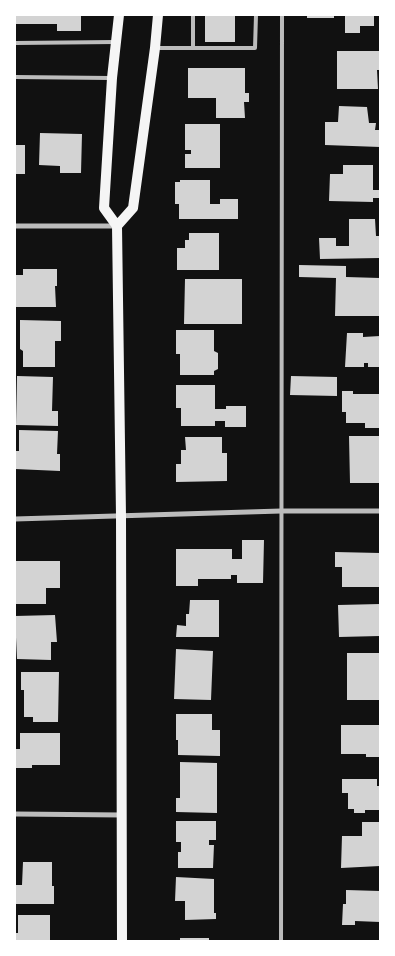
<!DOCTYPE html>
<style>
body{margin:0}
#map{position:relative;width:395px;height:956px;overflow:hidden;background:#111;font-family:Inter,sans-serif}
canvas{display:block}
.frame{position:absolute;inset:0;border:16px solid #fff;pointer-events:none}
</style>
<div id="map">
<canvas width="395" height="956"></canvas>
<div class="frame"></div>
</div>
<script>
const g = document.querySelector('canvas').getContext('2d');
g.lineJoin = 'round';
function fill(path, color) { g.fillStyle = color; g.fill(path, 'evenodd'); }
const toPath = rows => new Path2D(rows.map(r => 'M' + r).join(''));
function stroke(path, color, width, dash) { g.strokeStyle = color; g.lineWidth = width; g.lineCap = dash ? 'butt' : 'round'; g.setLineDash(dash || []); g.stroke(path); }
fill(toPath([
 [15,15,81,15,81,31,57,31,57,24,15,24],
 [205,15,235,15,235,42,205,42],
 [307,15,334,15,334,18,307,18],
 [345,15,374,15,374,26,360,26,360,33,345,33],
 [337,51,380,51,380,70,377,70,378,89,337,89],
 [188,68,245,68,245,93,249,93,249,102,244,102,245,118,216,118,216,98,188,98],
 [339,106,367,107,369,123,376,123,375,130,380,130,380,147,325,145,325,122,338,122],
 [185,124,220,124,220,168,185,168,185,154,191,154,191,150,185,150],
 [40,133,82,134,81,173,60,173,60,166,39,165],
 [15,145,25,145,25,174,15,174],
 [343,165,373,165,373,190,380,190,380,198,373,198,373,202,329,201,330,174,343,174],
 [180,180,210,180,210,204,220,204,220,199,238,199,238,219,179,219,179,204,175,204,175,182,180,182],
 [349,219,375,219,376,236,380,236,380,258,320,259,319,238,336,238,336,246,349,246],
 [189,233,219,233,219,270,177,270,177,248,185,248,185,240,189,240],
 [299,265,346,266,346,277,380,278,380,316,335,316,336,278,299,277],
 [23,269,57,269,57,286,55,286,56,307,16,307,15,275,23,275],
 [185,279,242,279,242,324,184,324],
 [20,320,61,321,61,341,55,341,55,367,23,367,23,351,20,349],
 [176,330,214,330,214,351,218,353,218,369,214,371,214,375,180,375,180,354,176,354],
 [347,333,363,333,363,337,380,336,380,367,368,367,368,363,364,363,364,367,345,367],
 [17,376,53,377,52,411,58,411,58,426,16,425],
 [291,376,337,377,337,396,290,395],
 [176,385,215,385,215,409,226,409,226,406,246,406,246,427,225,427,225,421,215,421,215,426,181,426,181,408,176,408],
 [342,391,353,391,353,394,380,394,379,428,365,428,365,423,346,423,346,412,342,412],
 [19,430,58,431,57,454,60,454,60,471,15,469,15,451,19,451],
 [349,436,380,436,380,483,350,483],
 [185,437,222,437,222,453,227,453,227,481,176,482,176,464,181,464,181,450,186,450],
 [242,540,264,540,263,583,237,583,237,575,231,575,231,579,198,579,198,586,176,586,176,549,232,549,232,559,242,559],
 [335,552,380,553,380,587,342,587,342,567,335,567],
 [16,561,60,561,60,588,46,588,46,604,15,604],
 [190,600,219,600,219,637,176,637,177,625,186,626,186,614,189,614],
 [380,604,380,636,339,637,338,605],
 [55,615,57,642,51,642,51,660,17,659,15,616],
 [176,649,213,651,211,700,174,699],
 [347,653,379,653,379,700,347,700],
 [21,672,59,672,58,722,33,722,33,717,24,717,24,690,21,690],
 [176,714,212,714,212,730,220,730,220,756,178,755,178,740,176,740],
 [341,725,380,725,380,757,366,757,366,754,341,754],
 [20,733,60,733,60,765,32,765,32,768,15,768,15,749,20,749],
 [180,762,217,763,217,813,176,812,176,798,180,798],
 [342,779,377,779,377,786,380,786,380,810,365,810,365,813,354,813,354,809,348,809,348,793,342,793],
 [176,821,216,821,216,840,209,840,209,845,214,845,213,868,178,868,178,852,181,852,181,842,176,842],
 [362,822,380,822,380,866,341,868,342,836,362,836],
 [23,862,52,862,52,886,54,886,54,904,15,904,15,885,22,885],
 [176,877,214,879,214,913,216,913,216,919,185,920,185,901,175,901],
 [346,890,380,891,380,922,355,921,355,925,342,925,343,904,346,904],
 [18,915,50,915,50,941,15,941,15,933,18,933],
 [180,938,209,938,209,941,180,941]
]), '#d3d3d3');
stroke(toPath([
 [15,43,115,42],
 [155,48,255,48,256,15],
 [193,48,193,15],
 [15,77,110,78],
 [281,941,282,15]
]), '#bcbcbc', 4);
stroke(toPath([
 [15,226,117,226],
 [15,519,281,511,380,511],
 [15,814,122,815]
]), '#bcbcbc', 5);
stroke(toPath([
 [119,15,112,78,104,208,117,226,121,516,122,941],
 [117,226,133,208,155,48,158,15]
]), '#f5f5f5', 10);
</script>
